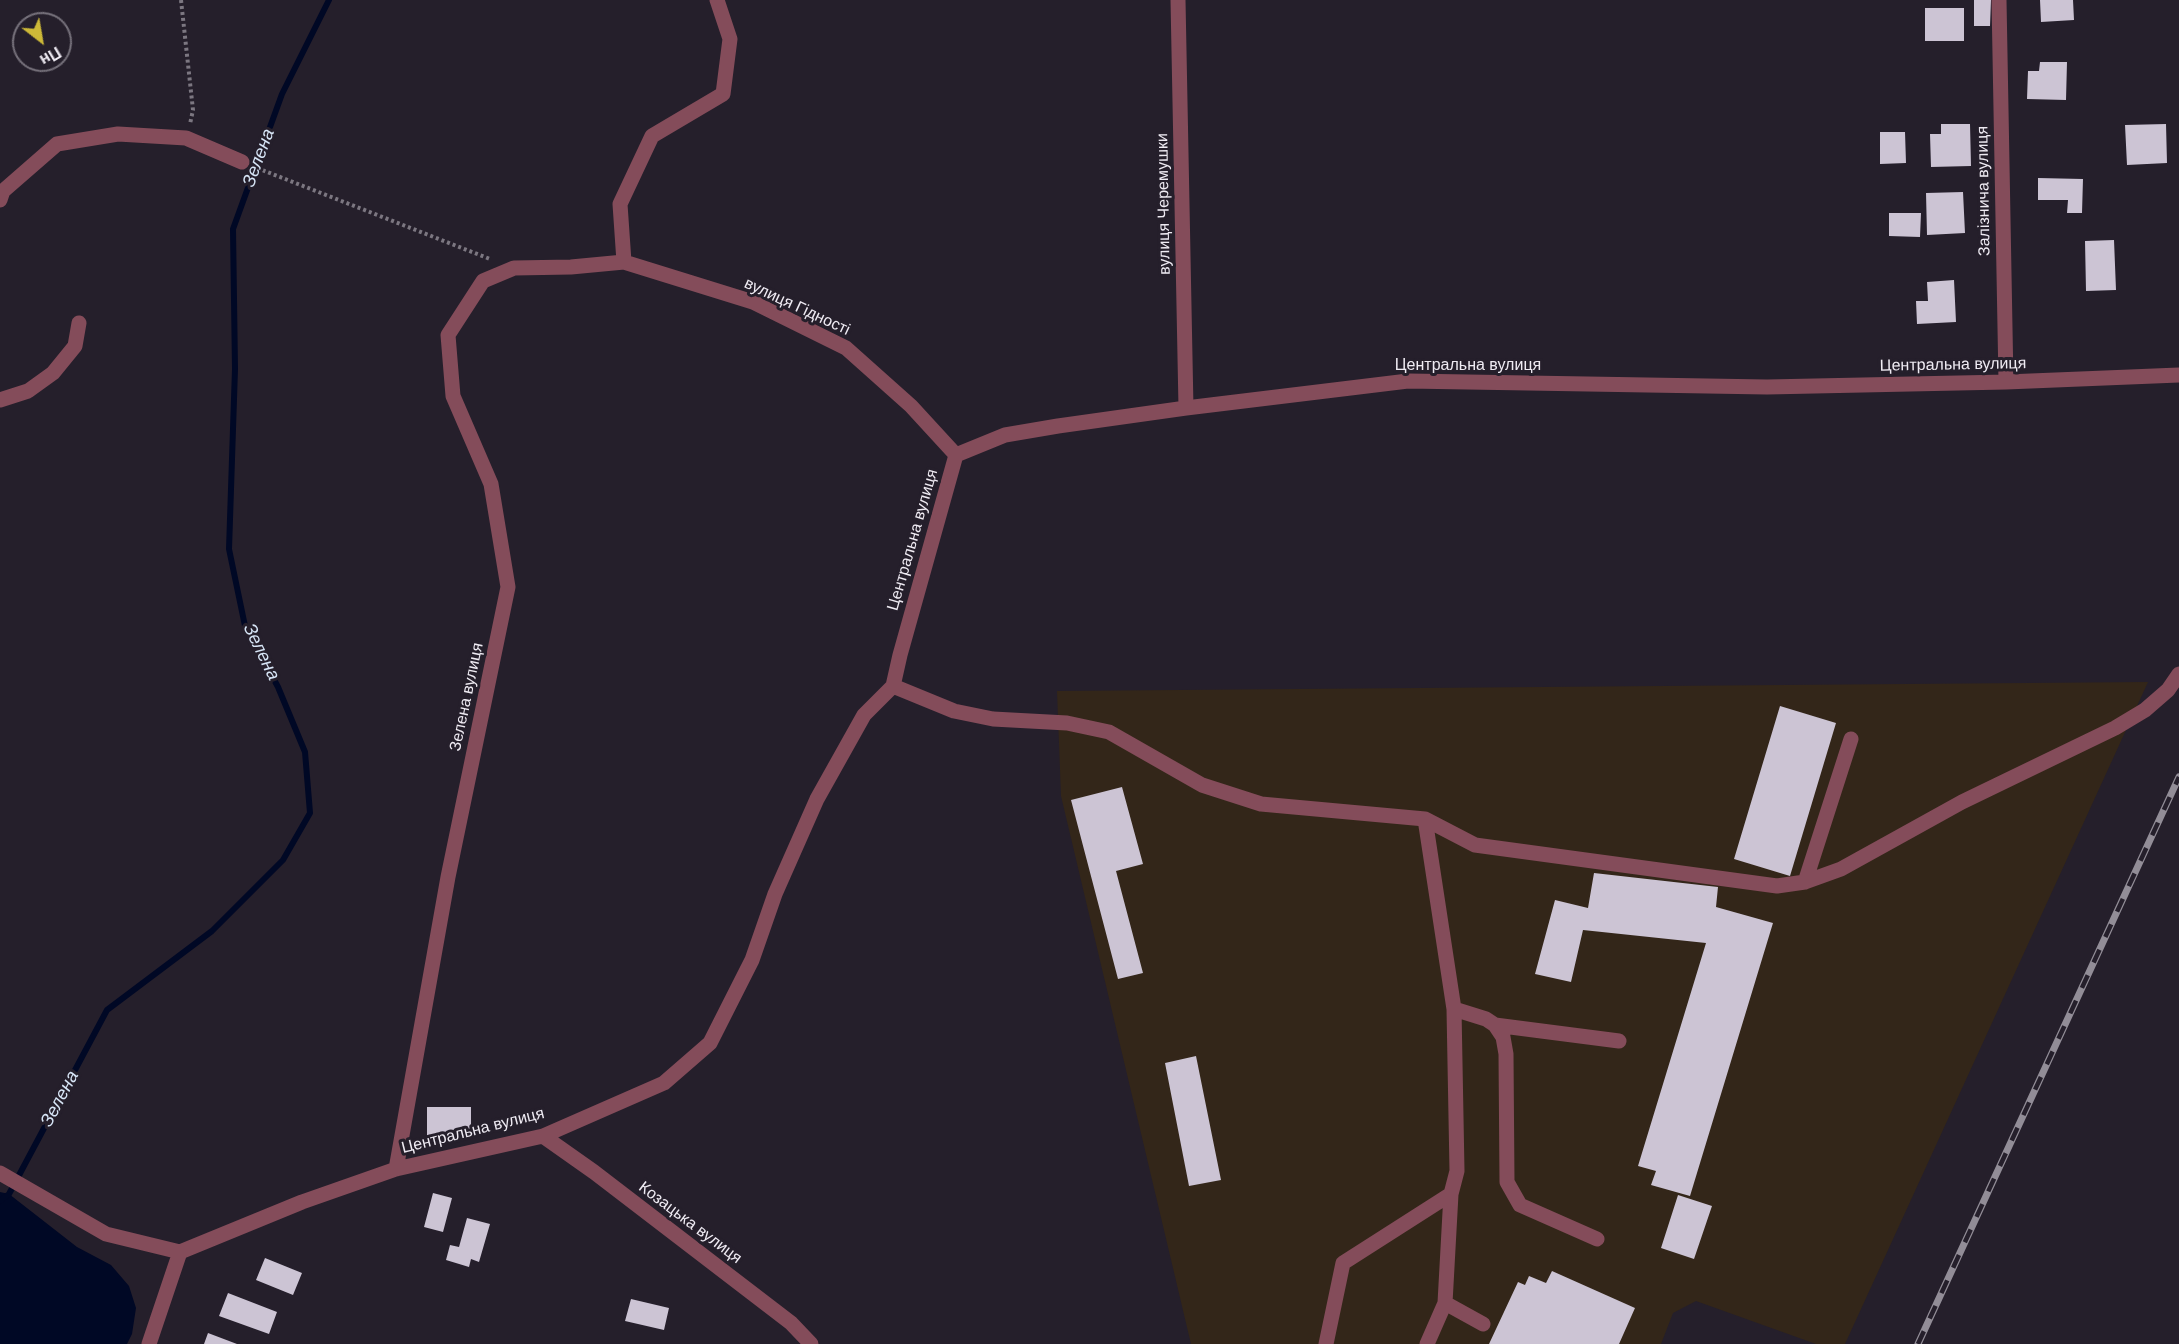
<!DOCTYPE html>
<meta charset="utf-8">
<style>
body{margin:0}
#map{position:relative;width:2179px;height:1344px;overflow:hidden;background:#251f2b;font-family:Helvetica,sans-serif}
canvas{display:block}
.north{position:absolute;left:12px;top:12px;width:60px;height:60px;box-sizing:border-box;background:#251f2b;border:2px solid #76717b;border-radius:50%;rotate:149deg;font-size:16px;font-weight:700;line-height:24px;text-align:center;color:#efebf3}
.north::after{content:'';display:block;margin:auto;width:21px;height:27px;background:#cdb938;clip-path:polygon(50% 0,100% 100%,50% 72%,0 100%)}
</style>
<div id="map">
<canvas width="2179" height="1344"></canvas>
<div class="north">Пн</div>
</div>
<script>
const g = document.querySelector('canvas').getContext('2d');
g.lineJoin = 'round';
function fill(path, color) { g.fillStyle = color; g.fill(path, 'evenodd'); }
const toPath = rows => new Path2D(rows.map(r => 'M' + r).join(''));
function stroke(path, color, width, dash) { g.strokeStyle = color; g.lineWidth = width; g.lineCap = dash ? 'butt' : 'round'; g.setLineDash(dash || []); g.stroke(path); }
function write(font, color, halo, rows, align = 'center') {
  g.font = font + ' Helvetica,sans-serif'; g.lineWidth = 6; g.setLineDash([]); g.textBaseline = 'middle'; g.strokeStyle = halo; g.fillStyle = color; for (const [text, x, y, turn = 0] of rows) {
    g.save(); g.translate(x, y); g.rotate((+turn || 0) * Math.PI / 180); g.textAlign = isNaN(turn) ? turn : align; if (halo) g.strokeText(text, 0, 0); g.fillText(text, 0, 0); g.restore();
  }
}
fill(toPath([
 [2148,682,1845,1344,1816,1344,1696,1301,1673,1313,1661,1344,1191,1344,1061,796,1057,691]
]), '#332619');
fill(toPath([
 [0,1192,9,1194,77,1247,111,1265,129,1286,136,1308,132,1334,127,1344,0,1344]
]), '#000825');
stroke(toPath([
 [0,1201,9,1194,107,1010,212,931,283,860,310,813,305,752,278,687,245,626,229,549,235,369,233,229,282,94,329,0]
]), '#000825', 6);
fill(toPath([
 [1974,0,1991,0,1990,26,1974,26],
 [2040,0,2073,0,2074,20,2041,22],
 [1925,8,1964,8,1964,41,1925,41],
 [2040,62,2067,62,2066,100,2027,99,2028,71,2039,71],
 [1941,124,1970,124,1971,166,1931,167,1930,134,1941,134],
 [2166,124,2167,163,2127,165,2125,125],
 [1880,132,1905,132,1906,163,1880,164],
 [2038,178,2083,179,2082,213,2067,213,2068,200,2038,200],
 [1963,192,1965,233,1927,235,1926,193],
 [1889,213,1921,213,1920,237,1889,236],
 [2114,240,2116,290,2086,291,2085,241],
 [1954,280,1956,322,1917,324,1916,301,1928,301,1927,282],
 [1780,706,1836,723,1790,876,1734,859],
 [1122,787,1143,864,1116,871,1143,973,1118,979,1071,800],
 [1594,873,1718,887,1716,907,1773,923,1690,1196,1651,1185,1656,1171,1638,1166,1706,943,1583,930,1571,982,1535,974,1555,900,1588,908],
 [1196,1056,1221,1180,1189,1186,1165,1063],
 [427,1107,471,1107,471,1138,427,1138],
 [433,1193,452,1198,443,1232,424,1227],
 [1678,1195,1712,1206,1694,1259,1661,1248],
 [467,1218,490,1224,479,1262,471,1259,469,1267,446,1260,450,1245,459,1247],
 [265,1258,302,1273,293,1295,256,1280],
 [1552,1271,1635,1308,1619,1344,1489,1344,1518,1282,1525,1285,1529,1276,1546,1283],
 [228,1293,277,1312,269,1334,219,1316],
 [631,1299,669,1308,664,1330,625,1321],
 [208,1333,237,1344,204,1344]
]), '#ccc4d4');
stroke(toPath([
 [181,0,193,110,190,124],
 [257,168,490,259]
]), '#7c7781', 4, [3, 3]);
stroke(toPath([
 [1178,0,1186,408],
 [1999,0,2006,382],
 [0,200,3,191,57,144,118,134,186,138,242,162],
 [624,262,620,204,652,136,723,94,730,39,717,0],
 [0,400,28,391,53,373,75,346,79,323],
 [956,455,1005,435,1058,426,1186,408,1408,381,1767,387,2006,382,2179,375],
 [893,686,954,711,993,719,1067,723,1109,732,1202,785,1261,804,1425,819,1475,845,1777,886,1805,882,1841,869,1962,802,2115,728,2145,710,2168,690,2179,674],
 [1805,882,1851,739],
 [1454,1009,1486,1019,1495,1025,1619,1041],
 [1495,1025,1503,1037,1506,1054,1507,1182,1520,1205,1597,1239],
 [543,1136,594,1172,791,1323,811,1344],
 [396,1169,448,877,508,587,491,484,453,396,448,335,483,281,514,268,571,267,624,262,753,302,846,348,911,406,956,455],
 [0,1173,106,1234,180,1252,302,1202,396,1169,543,1136,664,1083,710,1043,752,960,775,894,817,799,864,715,893,686,900,655,956,455],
 [1451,1194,1445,1303,1483,1324],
 [149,1344,180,1252],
 [1326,1344,1343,1263,1451,1194,1457,1171,1454,1009,1425,819],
 [1427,1344,1445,1303]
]), '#844c5a', 15);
const rail = toPath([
 [1918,1344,2179,777]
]);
stroke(rail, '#928d97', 7);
stroke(rail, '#251f2b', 4.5, [14]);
write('16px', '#efebf3', '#251f2b', [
 ["Залізнича вулиця",1984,191,-91],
 ["вулиця Черемушки",1164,204,-91],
 ["вулиця Гідності",797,307,25],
 ["Центральна вулиця",1953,365,-1],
 ["Центральна вулиця",1468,366],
 ["Центральна вулиця",913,540,-74],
 ["Зелена вулиця",467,697,-78],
 ["Центральна вулиця",473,1131,-14],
 ["Козацька вулиця",690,1223,37]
]);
write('italic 18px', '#d7e5f6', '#251f2b', [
 ["Зелена",259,158,-70],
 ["Зелена",261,652,64],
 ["Зелена",60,1099,-62]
]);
</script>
